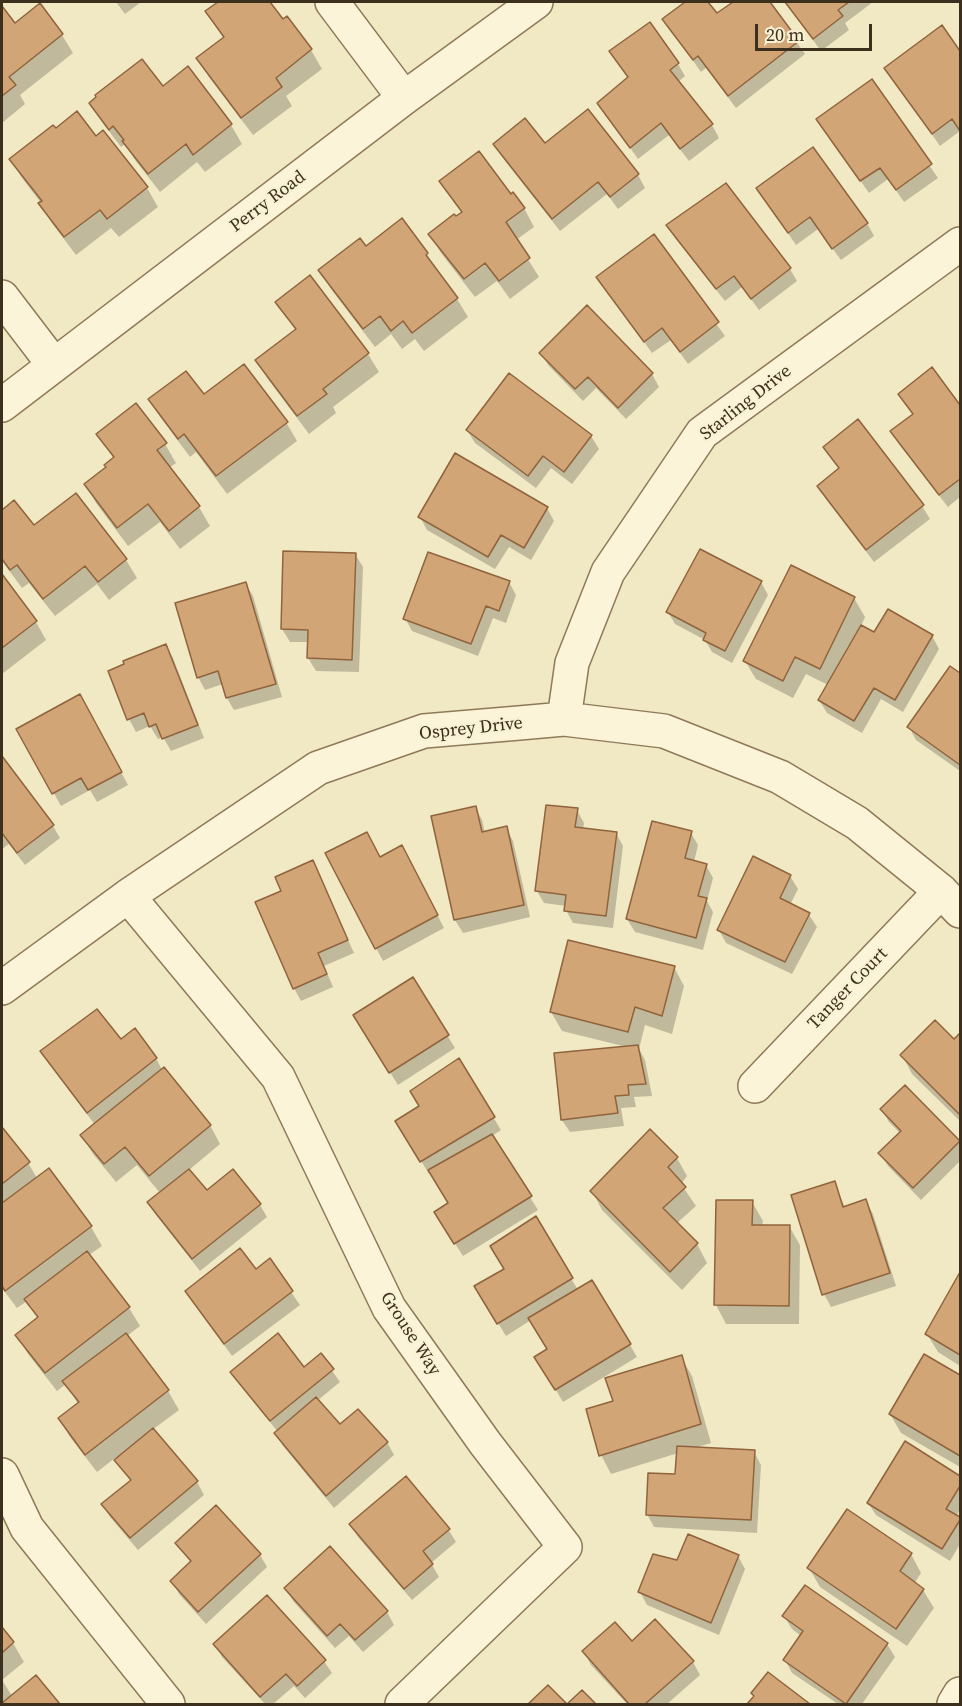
<!DOCTYPE html>
<style>
body{margin:0}
#map{position:relative;width:962px;height:1706px;overflow:hidden;background:#f1e8c4;font-family:"Source Serif 4",serif}
canvas{display:block}
.frame{position:absolute;inset:0;border:3px solid #3d2f1e;pointer-events:none}
.scale{position:absolute;left:755px;top:24px;width:117px;height:27px;box-sizing:border-box;border:3px solid #3d2f1e;border-top:0;padding-left:8px;font-size:18px;line-height:21px;white-space:nowrap;color:#3d2f1e;-webkit-text-stroke:4px #f8f1d4;paint-order:stroke}
</style>
<div id="map">
<canvas width="962" height="1706"></canvas>
<div class="frame"></div>
<div class="scale">20 m</div>
</div>
<script>
const g = document.querySelector('canvas').getContext('2d');
g.lineJoin = 'round';
function fill(path, color) { g.fillStyle = color; g.fill(path, 'evenodd'); }
const toPath = rows => new Path2D(rows.map(r => 'M' + r).join(''));
function stroke(path, color, width, dash) { g.strokeStyle = color; g.lineWidth = width; g.lineCap = dash ? 'butt' : 'round'; g.setLineDash(dash || []); g.stroke(path); }
function write(font, color, halo, rows, align = 'center') {
  g.font = font + ' "Source Serif 4",serif'; g.lineWidth = 4.5; g.setLineDash([]); g.textBaseline = 'middle'; g.strokeStyle = halo; g.fillStyle = color; for (const [text, x, y, turn = 0] of rows) {
    g.save(); g.translate(x, y); g.rotate((+turn || 0) * Math.PI / 180); g.textAlign = isNaN(turn) ? turn : align; if (halo) g.strokeText(text, 0, 0); g.fillText(text, 0, 0); g.restore();
  }
}
fill(toPath([
 [116,2,141,2,125,14],
 [220,2,268,2,282,21,286,18,311,50,322,69,286,96,292,106,253,135,209,77,198,59,224,39,207,12],
 [688,2,707,2,717,15,736,2,768,2,805,54,736,108,706,68,701,72,664,20],
 [785,2,873,2,845,23,849,30,821,51],
 [2,9,14,25,62,35,73,53,20,95,25,104,2,123],
 [942,27,960,53,960,131,940,146,886,68],
 [611,52,678,64,685,76,678,82,712,125,719,138,689,161,669,135,638,159,599,103,629,78],
 [188,68,231,125,242,144,205,172,197,162,160,192,135,160,125,144,121,147,102,122,91,103,162,88],
 [871,81,938,178,904,202,888,179,869,193,818,120],
 [588,111,638,175,645,188,618,209,607,194,560,231,502,157,495,144,545,145],
 [56,130,95,138,103,132,147,188,158,207,119,237,111,228,76,255,51,222,41,203,22,178,11,160],
 [441,181,511,196,524,208,534,227,516,240,539,277,510,299,497,281,475,297,441,253,430,234,462,213],
 [766,201,867,223,874,236,841,260,818,229,796,245],
 [668,226,790,269,797,281,759,310,742,287,725,301,675,238],
 [653,236,725,336,688,364,671,340,652,353,598,278],
 [365,248,427,254,437,273,457,299,468,317,424,351,415,339,402,349,391,334,375,347,331,289,320,271],
 [277,303,368,354,379,372,333,407,336,413,309,434,268,379,257,360,296,331],
 [541,353,652,374,659,387,626,419,596,388,583,401,548,365],
 [932,369,960,407,960,497,948,507,899,444,892,431,914,415,900,394],
 [203,396,286,422,297,441,227,494,196,452,190,457,161,418,150,400],
 [136,405,165,444,176,463,169,468,199,507,210,526,180,549,160,522,128,546,96,503,86,484,107,468,114,459,98,434],
 [467,430,591,436,599,449,572,484,551,468,536,488,475,443],
 [825,447,922,506,930,519,874,562,826,499,819,486,840,470],
 [76,495,126,560,137,578,109,600,97,584,55,616,29,583,22,588,2,561,2,512,14,502,33,527],
 [547,508,554,521,531,560,509,547,495,569,427,530,420,517],
 [355,554,363,567,359,672,316,671,308,658,309,642,290,642,282,629],
 [2,577,36,622,46,640,2,674],
 [509,582,516,595,506,623,493,618,478,656,412,631,405,618],
 [761,582,768,595,732,663,712,652,705,640,675,624,668,612],
 [245,583,253,596,282,697,234,710,227,698,223,684,205,690,198,677],
 [854,598,865,617,861,626,875,634,932,636,939,649,903,712,881,699,862,733,827,713,819,700,828,685,806,674,793,698,756,679,745,661],
 [166,646,173,658,204,738,171,751,163,737,158,739,150,726,136,732,129,719,110,672],
 [950,668,960,675,960,771,916,740,909,727],
 [87,709,128,785,97,802,90,790,61,806,18,729],
 [2,758,53,826,60,838,25,865,9,844,2,849],
 [475,807,482,820,485,833,506,828,513,841,530,917,463,933,455,920,433,817],
 [577,810,584,823,583,829,616,833,623,846,613,928,573,923,566,910,566,906,544,903,537,891],
 [691,833,698,845,694,862,706,865,713,878,707,901,713,912,703,950,635,932,627,919],
 [380,859,409,860,444,928,383,961,376,948],
 [312,862,354,953,324,966,333,987,301,1001,294,988,283,892],
 [790,876,798,889,790,905,809,915,817,927,792,974,726,943,719,930],
 [674,967,684,986,672,1034,645,1025,639,1049,645,1060,652,1096,634,1097,636,1107,621,1108,624,1126,570,1132,562,1120,627,1047,562,1031,551,1012],
 [412,979,455,1048,398,1085,362,1028],
 [960,1035,960,1121,912,1074,902,1055,954,1041],
 [121,1041,156,1058,162,1070,210,1125,220,1144,189,1170,206,1192,260,1205,267,1217,200,1271,156,1215,149,1202,160,1193,137,1165,116,1182,93,1154,82,1136,95,1125,50,1064,42,1052],
 [459,1061,501,1130,492,1136,538,1210,463,1256,443,1225,450,1204,431,1172,429,1174,397,1121,420,1106],
 [905,1087,960,1144,960,1161,921,1200,888,1166,880,1153,900,1133,889,1122,882,1110],
 [2,1129,28,1163,37,1178,49,1170,91,1227,102,1246,89,1255,129,1308,140,1326,127,1336,168,1391,179,1410,152,1430,197,1482,204,1495,138,1550,110,1517,103,1505,131,1482,115,1458,97,1472,70,1437,60,1419,78,1404,66,1384,57,1391,28,1354,17,1335,38,1319,27,1301,17,1308,2,1288],
 [677,1158,687,1176,681,1184,696,1206,676,1224,697,1244,707,1263,682,1290,602,1210,592,1191],
 [834,1183,845,1207,866,1201,873,1214,896,1286,831,1307,824,1294],
 [752,1202,763,1221,762,1226,789,1226,800,1245,799,1324,726,1324,716,1305],
 [535,1218,578,1290,630,1345,637,1357,563,1402,544,1370,549,1350,531,1320,506,1336,476,1287,506,1270],
 [269,1260,300,1305,232,1356,195,1304,256,1271],
 [960,1275,960,1366,938,1352,927,1334],
 [321,1355,340,1382,317,1401,340,1426,387,1442,394,1455,334,1508,283,1446,276,1434,278,1432,240,1385,232,1372,304,1369],
 [924,1356,960,1377,960,1467,901,1433,890,1414],
 [681,1357,692,1376,711,1443,694,1448,754,1452,761,1465,757,1533,654,1527,647,1514,677,1475,678,1453,611,1474,601,1455,614,1402],
 [905,1443,960,1477,960,1510,956,1516,960,1519,960,1544,950,1561,876,1515,868,1503],
 [351,1525,448,1529,456,1542,431,1563,439,1577,412,1600,358,1537],
 [177,1543,260,1555,267,1567,206,1624,179,1594,172,1581,191,1563],
 [330,1548,387,1612,394,1625,363,1652,349,1636,335,1648,293,1601,286,1588],
 [911,1554,921,1573,914,1584,923,1590,934,1608,907,1646,820,1587,809,1568],
 [738,1556,745,1569,719,1635,647,1605,640,1592,677,1562],
 [805,1587,887,1644,895,1657,862,1704,838,1704,792,1673,785,1660,801,1636,792,1629,784,1616],
 [2,1630,13,1643,24,1662,2,1680,12,1696,36,1677,58,1704,2,1704],
 [632,1643,693,1662,700,1675,667,1704,627,1704,591,1665,584,1652],
 [215,1644,324,1661,332,1673,305,1698,294,1686,273,1704,265,1704,222,1657],
 [769,1674,808,1704,749,1704]
]), '#0003');
const building = toPath([
 [218,2,270,2,283,19,287,16,312,49,276,78,282,87,241,118,196,58,224,37,205,11,218,2],
 [685,2,708,2,717,13,733,2,770,2,799,41,728,96,698,56,693,60,662,19,685,2],
 [785,2,849,2,838,10,843,16,813,39,785,2],
 [40,3,63,34,9,77,16,85,2,96,2,6,15,23,40,3],
 [650,22,679,63,670,70,713,124,680,149,661,123,630,148,597,103,628,77,609,51,650,22],
 [942,25,960,51,960,131,952,119,932,134,884,68,942,25],
 [142,59,163,86,188,66,232,124,193,155,186,144,148,174,122,141,124,140,113,126,109,130,89,103,96,97,95,95,142,59],
 [872,79,932,164,896,190,880,168,860,181,816,119,872,79],
 [588,109,639,174,610,197,598,182,552,219,493,144,525,118,545,143,588,109],
 [77,111,96,136,103,130,148,187,107,219,100,210,64,237,38,203,42,201,9,159,53,125,56,128,77,111],
 [813,147,868,223,832,249,810,217,788,233,756,188,813,147],
 [479,151,511,194,513,192,525,208,506,222,530,258,499,281,485,263,464,279,428,234,454,214,456,216,462,212,439,181,479,151],
 [726,183,791,268,751,299,734,276,716,289,666,225,726,183],
 [402,218,428,253,426,255,458,298,412,333,403,321,391,331,380,316,363,329,318,270,360,238,366,246,402,218],
 [654,234,719,322,680,352,662,328,644,342,596,277,654,234],
 [310,275,369,353,323,389,327,394,297,416,255,360,296,329,275,302,310,275],
 [587,305,653,373,618,408,588,377,575,389,539,353,587,305],
 [244,364,288,422,216,476,184,434,178,439,148,399,186,371,204,394,244,364],
 [932,367,960,405,960,479,939,495,890,431,913,414,898,394,932,367],
 [509,373,592,435,564,472,543,456,528,476,466,430,509,373],
 [136,403,167,443,157,450,200,506,169,531,148,504,117,528,84,484,106,467,104,465,114,457,96,434,136,403],
 [858,419,924,505,866,550,817,486,839,468,823,447,858,419],
 [455,453,548,507,524,548,501,535,488,557,418,517,455,453],
 [76,493,127,559,98,582,85,566,43,599,17,565,10,570,2,559,2,510,14,500,34,525,76,493],
 [700,549,762,581,725,651,703,640,706,633,666,612,700,549],
 [283,551,356,553,352,660,307,658,308,630,281,629,283,551],
 [428,552,510,581,499,611,486,606,471,644,403,619,428,552],
 [791,565,855,597,820,669,795,657,783,681,743,661,791,565],
 [2,574,37,621,2,648,2,574],
 [246,582,276,684,226,698,218,671,197,678,175,603,246,582],
 [888,609,933,635,895,700,874,688,854,721,818,700,861,625,874,632,888,609],
 [166,644,198,725,162,739,156,724,149,727,144,713,127,720,108,671,124,664,123,661,166,644],
 [950,666,960,673,960,765,907,727,950,666],
 [80,694,122,772,88,790,81,778,52,794,16,729,80,694],
 [2,756,54,825,17,853,2,833,2,756],
 [546,805,578,808,575,827,617,832,606,916,564,911,566,895,535,891,546,805],
 [476,806,482,832,507,826,524,905,454,920,431,816,476,806],
 [652,821,692,831,685,858,707,864,698,896,707,898,696,938,626,919,652,821],
 [367,832,380,857,402,845,438,915,375,949,325,853,367,832],
 [753,856,791,875,780,898,810,913,785,962,717,930,753,856],
 [313,860,348,940,318,953,327,974,293,989,255,902,281,891,275,877,313,860],
 [568,940,675,966,662,1016,635,1007,628,1032,550,1012,568,940],
 [413,977,449,1035,389,1073,353,1015,413,977],
 [97,1009,121,1039,135,1028,157,1058,87,1113,40,1051,97,1009],
 [935,1020,954,1039,960,1033,960,1115,900,1055,935,1020],
 [638,1045,646,1084,628,1085,629,1095,615,1096,618,1113,561,1120,554,1053,638,1045],
 [459,1058,495,1117,420,1162,395,1121,419,1106,410,1091,459,1058],
 [164,1067,211,1125,149,1176,125,1147,104,1164,80,1135,164,1067],
 [905,1085,960,1141,913,1188,878,1153,901,1131,880,1109,905,1085],
 [2,1127,30,1162,2,1184,2,1127],
 [650,1129,678,1157,668,1167,686,1187,663,1208,698,1243,670,1272,590,1191,650,1129],
 [492,1134,532,1196,454,1244,434,1212,448,1203,428,1170,492,1134],
 [49,1168,92,1226,5,1291,2,1286,2,1203,49,1168],
 [189,1169,207,1190,233,1169,261,1204,192,1259,147,1202,189,1169],
 [835,1181,843,1207,866,1199,890,1273,822,1295,791,1195,835,1181],
 [716,1200,753,1200,752,1225,790,1225,789,1306,714,1305,716,1200],
 [536,1216,573,1278,497,1324,474,1286,504,1269,490,1246,536,1216],
 [240,1248,256,1269,270,1258,293,1291,224,1344,185,1291,240,1248],
 [87,1251,130,1307,45,1373,15,1335,38,1317,24,1299,87,1251],
 [960,1272,960,1355,925,1334,960,1272],
 [592,1280,631,1344,555,1390,534,1357,547,1349,528,1318,592,1280],
 [126,1333,169,1390,85,1455,58,1418,79,1402,62,1381,126,1333],
 [278,1333,304,1367,321,1353,334,1369,270,1421,230,1372,278,1333],
 [924,1354,960,1375,960,1456,889,1414,924,1354],
 [682,1355,701,1424,599,1456,586,1409,613,1401,605,1378,682,1355],
 [316,1397,340,1424,358,1409,388,1442,326,1496,274,1433,316,1397],
 [153,1428,198,1481,130,1538,101,1504,131,1480,114,1460,153,1428],
 [905,1441,960,1476,960,1486,946,1509,960,1517,960,1520,942,1549,867,1503,905,1441],
 [677,1446,755,1450,751,1520,646,1515,648,1473,675,1474,677,1446],
 [406,1476,450,1529,423,1551,433,1564,404,1589,349,1524,406,1476],
 [216,1505,261,1554,198,1612,170,1581,191,1561,175,1543,216,1505],
 [847,1509,912,1553,900,1571,924,1589,896,1629,807,1568,847,1509],
 [688,1534,739,1555,711,1623,638,1592,653,1554,677,1560,688,1534],
 [330,1546,388,1611,355,1640,340,1624,327,1636,284,1588,330,1546],
 [805,1585,888,1643,846,1704,783,1660,803,1631,782,1616,805,1585],
 [267,1595,326,1660,297,1686,286,1674,260,1697,213,1644,267,1595],
 [655,1619,694,1661,645,1704,629,1704,582,1651,615,1622,632,1641,655,1619],
 [2,1627,14,1642,2,1653,2,1627],
 [768,1672,810,1704,747,1704,754,1696,751,1693,768,1672],
 [36,1675,60,1704,2,1704,2,1703,36,1675],
 [548,1685,567,1704,528,1704,548,1685],
 [582,1690,596,1704,567,1704,582,1690]
]);
fill(building, '#d2a577');
stroke(building, '#8f643d', 1.5);
const minor = toPath([
 [332,2,404,98],
 [2,297,54,365],
 [2,405,404,98,536,2],
 [564,719,572,663,608,572,702,433,960,244],
 [128,896,278,1077,389,1308,485,1443,565,1547,402,1704],
 [2,988,128,896,318,768,424,731,519,723,564,719,664,731,780,777,857,823,941,891,960,911],
 [755,1086,941,891],
 [2,1475,27,1528,168,1704],
 [954,1704,960,1694]
]);
stroke(minor, '#8e7959', 36);
stroke(minor, '#fbf4d8', 33);
write('18px', '#3d2f1e', '#f8f1d4', [
 ["Perry Road",268,202,-37],
 ["Starling Drive",746,403,-38],
 ["Osprey Drive",471,729,-6],
 ["Tanger Court",848,989,-46],
 ["Grouse Way",410,1334,57]
]);
</script>
